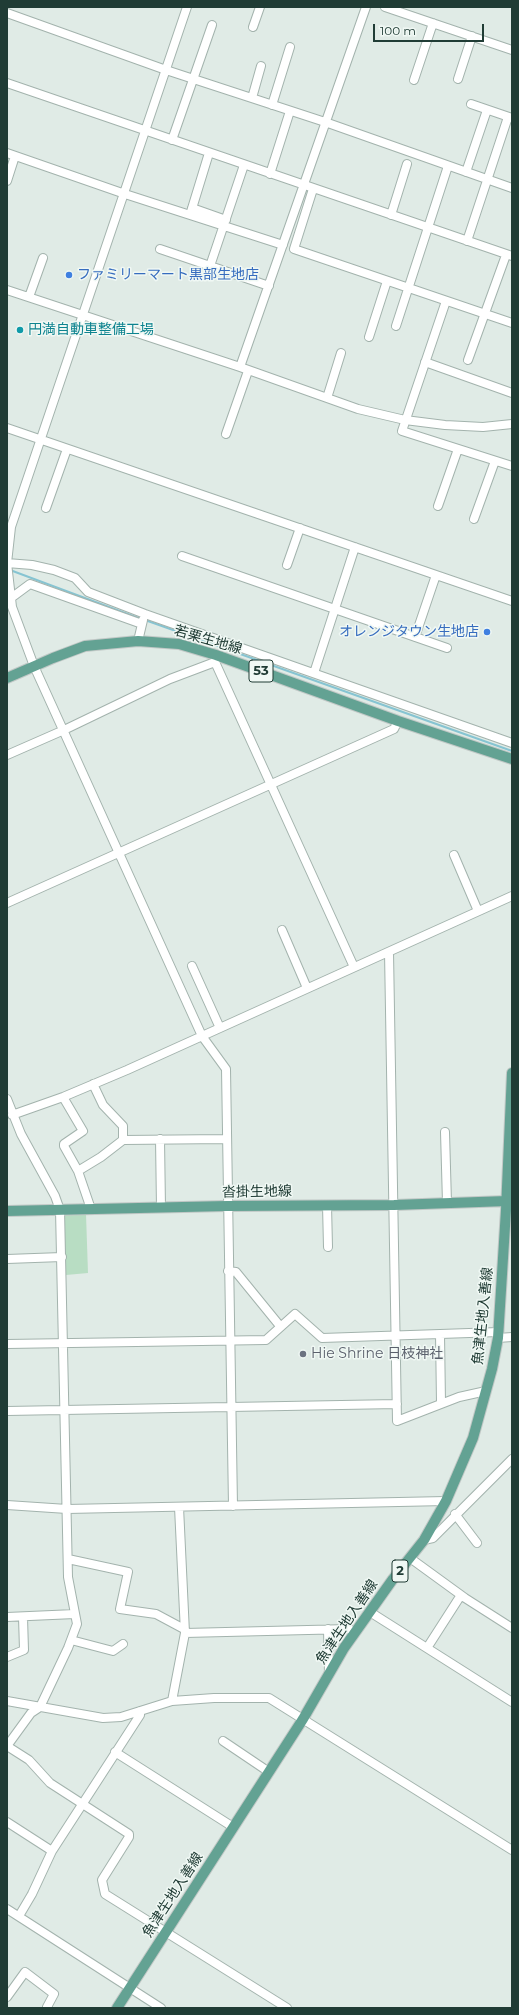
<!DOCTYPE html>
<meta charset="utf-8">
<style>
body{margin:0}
#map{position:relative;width:519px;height:2015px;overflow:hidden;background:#e0ebe6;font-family:Montserrat,sans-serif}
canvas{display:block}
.frame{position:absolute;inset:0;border:8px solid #203c35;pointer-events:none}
.scale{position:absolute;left:373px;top:24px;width:111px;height:18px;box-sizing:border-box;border:2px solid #203c35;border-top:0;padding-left:5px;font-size:12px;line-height:14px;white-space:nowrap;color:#203c35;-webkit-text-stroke:3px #f0f8f4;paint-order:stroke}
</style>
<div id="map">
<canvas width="519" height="2015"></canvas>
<div class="frame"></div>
<div class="scale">100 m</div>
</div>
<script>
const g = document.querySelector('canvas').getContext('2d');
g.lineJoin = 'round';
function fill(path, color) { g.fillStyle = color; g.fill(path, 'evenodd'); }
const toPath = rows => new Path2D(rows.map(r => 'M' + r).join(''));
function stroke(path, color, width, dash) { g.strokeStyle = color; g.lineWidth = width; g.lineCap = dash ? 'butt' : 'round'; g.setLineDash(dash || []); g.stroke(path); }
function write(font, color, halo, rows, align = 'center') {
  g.font = font + ' Montserrat,"Noto Sans JP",sans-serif'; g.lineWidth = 3; g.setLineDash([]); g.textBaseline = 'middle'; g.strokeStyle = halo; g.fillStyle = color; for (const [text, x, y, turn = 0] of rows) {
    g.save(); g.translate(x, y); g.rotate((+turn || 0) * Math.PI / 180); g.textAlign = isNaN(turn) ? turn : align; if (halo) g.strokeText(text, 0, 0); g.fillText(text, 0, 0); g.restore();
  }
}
fill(toPath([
 [63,1214,86,1214,88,1273,66,1275]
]), '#b8ddc3');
stroke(toPath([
 [10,570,141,619],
 [145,620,512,751]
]), '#86c4d2', 2);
const minor = toPath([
 [187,7,11,527,7,563,12,607,34,666,202,1036,226,1069,233,1506],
 [385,7,512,50],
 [7,13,166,70,325,122,512,188],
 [253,27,260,7],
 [458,79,472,36],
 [414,80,433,23],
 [7,83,512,256],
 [252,98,261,66],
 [471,104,512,118],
 [272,105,290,47],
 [172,140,212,25],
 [7,153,125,194,283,245],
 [466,172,487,110],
 [270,174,290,111],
 [7,181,15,156],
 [313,189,294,249,512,323],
 [192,208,226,220],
 [190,215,209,153],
 [391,215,407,164],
 [467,241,508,117],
 [160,249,269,286],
 [210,266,244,165],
 [7,290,240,367,358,409,405,420,445,425,483,427,512,424],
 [29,297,43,258],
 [446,301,402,431,512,466],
 [396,326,448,166],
 [369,337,387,281],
 [468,360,506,255],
 [425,362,512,393],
 [240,367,366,7],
 [327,398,341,353],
 [7,428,512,601],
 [226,434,248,371],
 [438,506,458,449],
 [46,508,67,449],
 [474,519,495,461],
 [182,556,447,648],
 [7,563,32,565,54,570,75,578,88,592,145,614,512,743],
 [287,565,300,528],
 [11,598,30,584,142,624],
 [415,637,436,575],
 [138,641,143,620],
 [216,655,215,662,354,967],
 [314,673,355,547],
 [7,755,64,730,170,679,215,662],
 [454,855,478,911],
 [7,903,394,729,398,721],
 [282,930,307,988],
 [389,952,397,1421,459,1397,486,1391],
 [192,966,220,1028],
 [93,1084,103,1105,123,1126,123,1140],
 [63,1097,83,1131,64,1144,64,1146,78,1171],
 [7,1099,21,1134,55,1196,60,1210,68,1577,77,1624,68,1648,40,1707,31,1713,7,1746],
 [12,1115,63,1097,127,1070,512,896],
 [445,1132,447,1203],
 [160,1139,161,1208],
 [327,1205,328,1247],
 [91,1209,78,1171,101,1157,123,1140,226,1139],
 [7,1259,62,1257],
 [228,1271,236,1272,280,1326],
 [440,1334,441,1403],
 [498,1338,512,1337],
 [7,1344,266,1340,295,1314,322,1338,499,1332],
 [7,1411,397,1404],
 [7,1505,67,1509,446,1501],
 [455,1514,477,1543],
 [424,1540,433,1538,512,1459],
 [410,1558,465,1598,512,1628],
 [68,1559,128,1572,120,1609,156,1614,184,1629],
 [370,1612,512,1702],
 [7,1617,75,1614],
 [328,1629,329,1674],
 [185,1633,349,1629,355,1633],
 [71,1640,113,1651,123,1644],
 [427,1648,461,1595],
 [7,1657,24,1650,23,1617],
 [7,1701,103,1718,121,1717,172,1701,214,1698,269,1698,512,1850],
 [172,1701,185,1633,179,1507],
 [223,1741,269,1772],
 [7,1746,29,1760,50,1783,129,1834,129,1837,102,1880,105,1894,287,2008],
 [115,1752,233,1827],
 [7,1822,52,1851],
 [7,1909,161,2008],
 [19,1916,32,1894,52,1851,140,1715,140,1711],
 [7,1997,25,1972,54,1994,47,2007,48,2008]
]);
const major = toPath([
 [7,678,53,658,85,646,138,641,179,644,216,655,398,721,512,759],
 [7,1211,227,1206,394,1205,507,1201],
 [117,2008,303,1719,344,1648,393,1579,424,1540,446,1501,473,1438,492,1369,498,1338,506,1210,512,1073]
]);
stroke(minor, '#a3b3ad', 10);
stroke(major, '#c1c8c6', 12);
stroke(minor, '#fff', 8);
stroke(major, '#63a293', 10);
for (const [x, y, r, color] of [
 [69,275,4,"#3f7fe0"],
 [20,330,4,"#0f9aa8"],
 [487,632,4,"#3f7fe0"],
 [303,1354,4,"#6b7280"]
]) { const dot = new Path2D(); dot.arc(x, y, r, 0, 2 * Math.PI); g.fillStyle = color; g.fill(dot); stroke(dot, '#f0f8f4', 1.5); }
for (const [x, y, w] of [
 [261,671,24],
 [400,1571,16]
]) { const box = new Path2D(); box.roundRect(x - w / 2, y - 11, w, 22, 3); g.fillStyle = '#f0f8f4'; g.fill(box); stroke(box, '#203c35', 1); }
write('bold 13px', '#203c35', null, [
 ["53",261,671],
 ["2",400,1571]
]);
write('14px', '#366cbe', '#f0f8f4', [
 ["ファミリーマート黒部生地店",77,275],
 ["オレンジタウン生地店",479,632,"right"]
], 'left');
write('14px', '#0d838f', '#f0f8f4', [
 ["円満自動車整備工場",28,330]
], 'left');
write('14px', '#203c35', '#f0f8f4', [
 ["若栗生地線",208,640,16],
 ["沓掛生地線",257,1192,-1],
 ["魚津生地入善線",483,1316,-84],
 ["魚津生地入善線",347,1622,-56],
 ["魚津生地入善線",173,1895,-57]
]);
write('14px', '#5b616d', '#f0f8f4', [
 ["Hie Shrine 日枝神社",311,1354]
], 'left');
</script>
